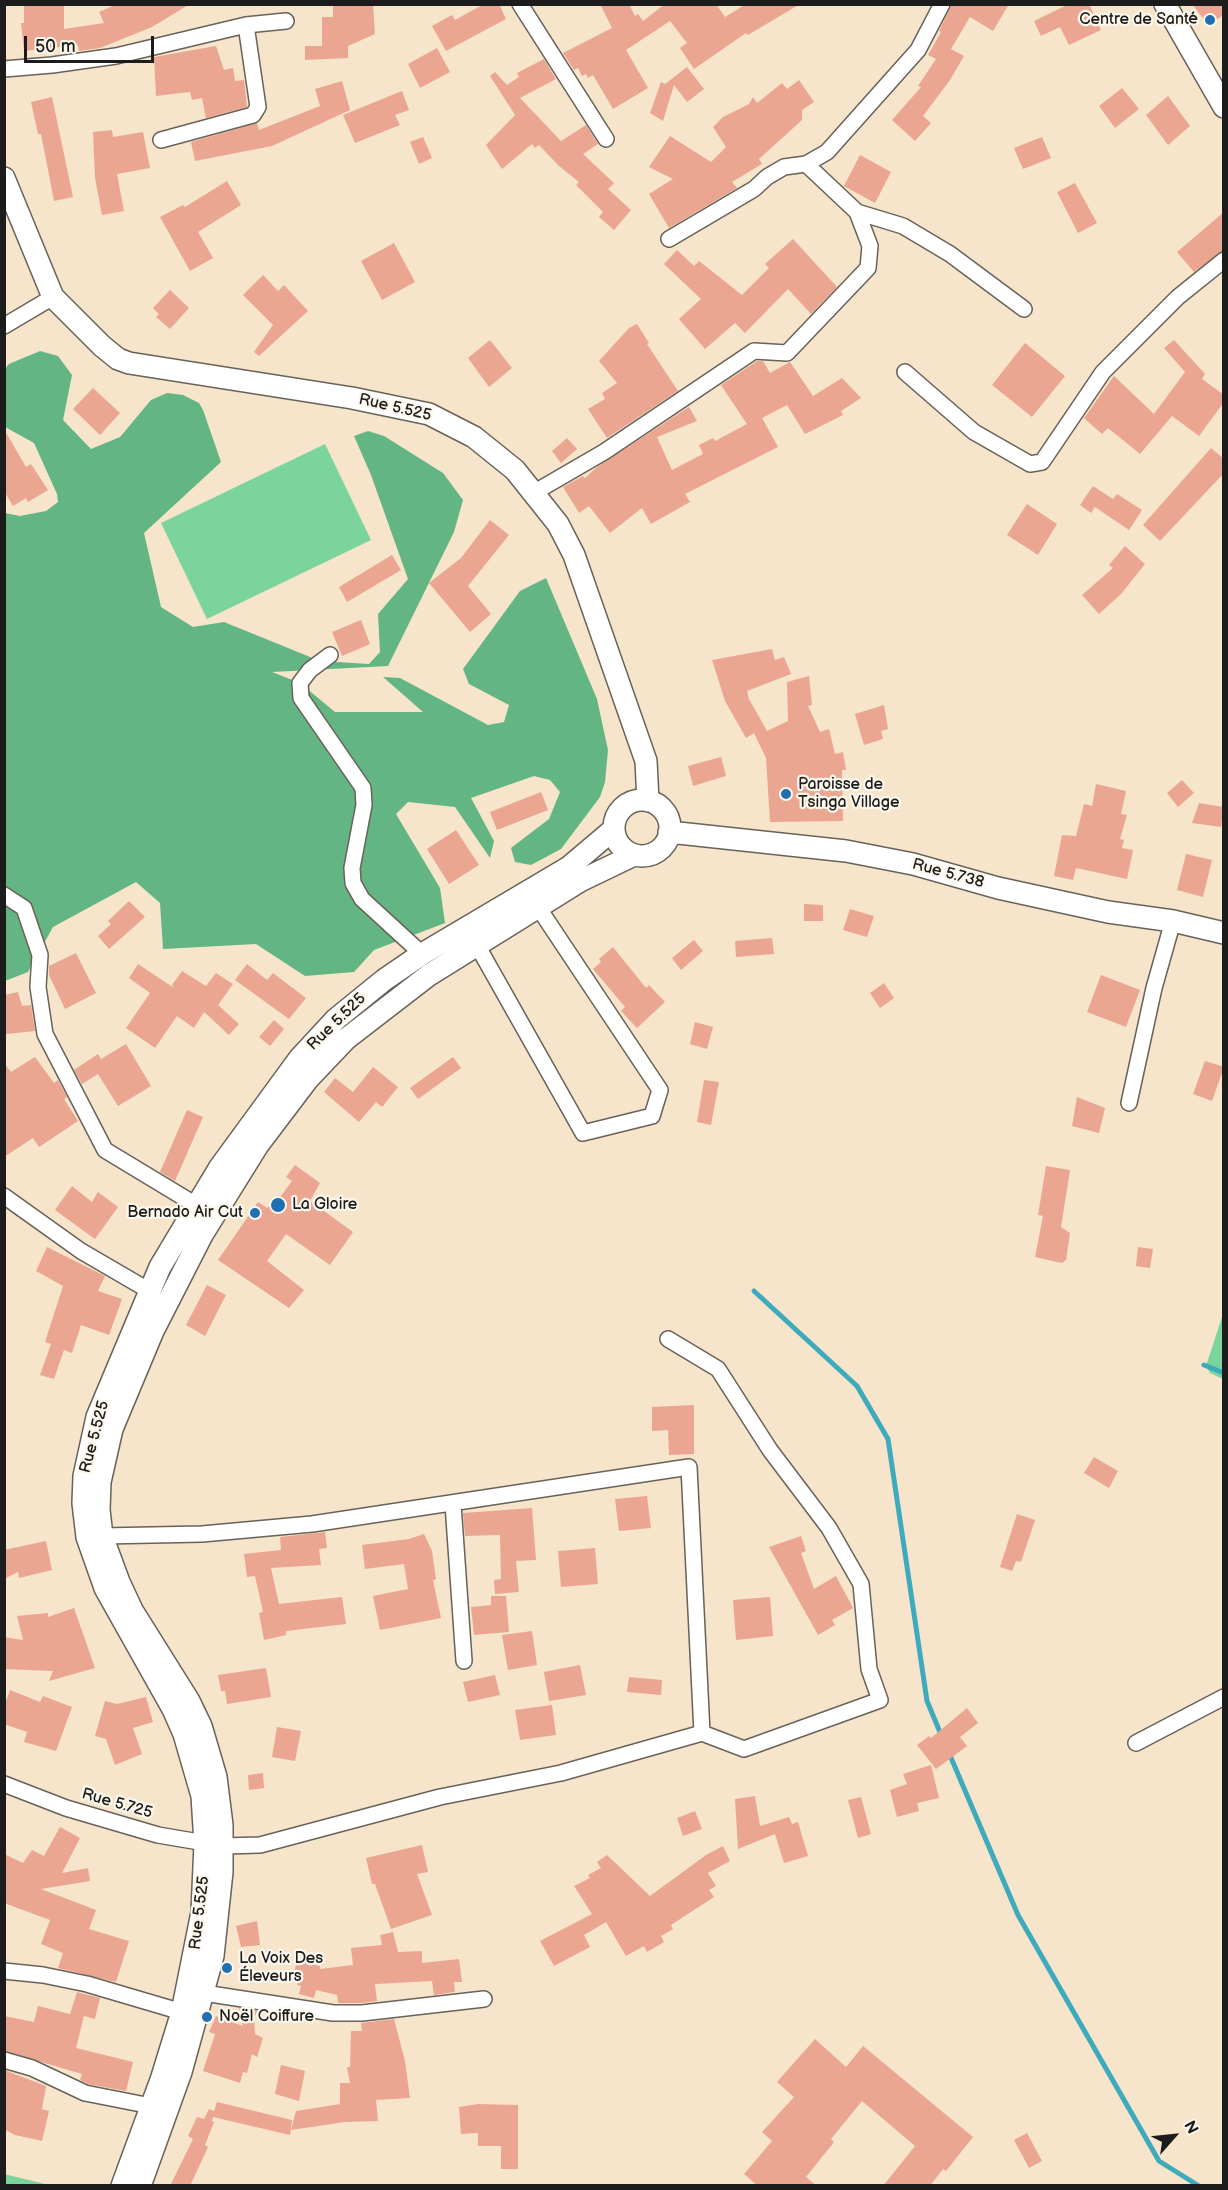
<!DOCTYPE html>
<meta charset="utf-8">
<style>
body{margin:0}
#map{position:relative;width:1228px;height:2190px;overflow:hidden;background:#f6e4cb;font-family:"Balsamiq Sans",sans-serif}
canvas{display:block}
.frame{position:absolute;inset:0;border:6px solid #1c1c1c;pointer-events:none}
.north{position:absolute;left:1144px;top:2106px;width:60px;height:60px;-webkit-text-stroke:4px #fbf7ec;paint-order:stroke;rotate:63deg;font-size:16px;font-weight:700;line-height:24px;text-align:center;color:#1c1c1c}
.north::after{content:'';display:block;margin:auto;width:21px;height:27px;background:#1c1c1c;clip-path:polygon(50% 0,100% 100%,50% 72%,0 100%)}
.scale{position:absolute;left:24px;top:36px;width:130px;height:27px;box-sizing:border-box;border:3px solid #1c1c1c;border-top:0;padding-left:8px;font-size:18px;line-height:21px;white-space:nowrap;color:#1c1c1c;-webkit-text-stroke:4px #fbf7ec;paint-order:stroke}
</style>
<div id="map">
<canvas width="1228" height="2190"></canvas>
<div class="frame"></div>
<div class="north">N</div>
<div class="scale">50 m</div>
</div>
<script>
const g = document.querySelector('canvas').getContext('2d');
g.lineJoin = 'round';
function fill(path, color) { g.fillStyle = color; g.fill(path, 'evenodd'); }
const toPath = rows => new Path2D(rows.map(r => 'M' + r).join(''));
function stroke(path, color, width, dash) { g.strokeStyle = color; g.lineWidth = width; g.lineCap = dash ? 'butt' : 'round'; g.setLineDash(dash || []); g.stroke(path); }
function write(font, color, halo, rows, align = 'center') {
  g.font = font + ' "Balsamiq Sans",sans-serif'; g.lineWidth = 4.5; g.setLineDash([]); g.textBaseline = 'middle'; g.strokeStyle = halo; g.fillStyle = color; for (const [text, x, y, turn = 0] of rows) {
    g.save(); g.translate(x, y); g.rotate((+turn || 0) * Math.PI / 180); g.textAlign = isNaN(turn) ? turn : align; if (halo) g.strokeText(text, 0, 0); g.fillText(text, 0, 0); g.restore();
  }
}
fill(toPath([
 [325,444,371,540,207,619,161,523],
 [1223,1314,1224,1379,1223,1379,1210,1373,1206,1366],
 [4,2174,45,2184,46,2185,5,2185]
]), '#7ad49b');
fill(toPath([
 [40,351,58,356,72,375,63,420,91,449,120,437,151,400,167,393,183,395,199,403,203,410,221,462,144,533,161,607,193,627,224,622,320,661,369,664,380,652,378,614,408,579,371,475,354,436,368,431,384,436,443,473,463,500,454,532,388,666,272,672,300,683,335,712,423,712,383,677,400,678,488,725,504,722,509,705,469,684,463,669,520,591,546,578,597,699,608,750,605,782,600,797,561,849,531,865,515,862,511,848,549,819,560,792,550,780,534,776,471,798,494,841,490,858,455,807,408,802,396,814,440,888,445,923,374,950,354,972,305,976,256,944,163,949,160,903,136,882,53,927,28,972,5,981,5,513,20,516,46,511,58,502,57,494,34,443,5,427,4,370,9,364]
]), '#63b683');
stroke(toPath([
 [754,1291,857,1386,888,1439,927,1701,942,1737],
 [1204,1365,1224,1373],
 [949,1753,1018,1915,1159,2161,1199,2186]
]), '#3eabbc', 5);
fill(toPath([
 [24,4,64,4,64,29,104,23,99,12,117,4,190,4,152,27,100,48,79,51,78,45,24,51,21,23,24,23],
 [333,4,373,4,375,34,348,46,348,58,305,60,305,46,322,46,322,17,333,17],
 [484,4,499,4,506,19,446,51,432,26,452,15,455,20],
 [600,4,629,4,635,16,638,14,643,21,665,4,716,4,725,17,746,4,800,4,748,35,746,33,694,69,680,48,687,43,670,21,626,50,648,88,613,109,593,75,588,78,586,74,582,76,578,68,574,70,563,53,612,28],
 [952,4,1009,4,993,31,970,17,951,49,964,56,950,80,923,116,931,123,915,141,892,120,921,87,918,86,936,59,928,55,941,32,939,31],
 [1069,4,1089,4,1101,30,1069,45,1060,27,1041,36,1034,21],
 [1192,4,1224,4,1224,14,1209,26],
 [216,46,224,70,233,68,235,81,244,80,247,107,206,118,202,98,192,100,190,92,156,96,154,57],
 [437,48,450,72,420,88,408,64],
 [544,59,556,79,520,98,561,141,586,125,598,144,583,154,614,183,608,189,631,210,614,230,599,217,603,212,576,185,579,182,559,166,539,145,535,148,532,144,502,169,486,145,515,115,490,76,495,72,507,85,519,77,517,73],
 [687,67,704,89,687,102,674,85,663,121,650,113,661,82,665,84],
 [799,80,814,102,802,110,802,120,759,159,762,164,732,182,737,188,669,228,649,194,673,179,649,167,670,136,711,162,726,147,713,127,723,117,749,104,753,97,757,103,782,83,787,89],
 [342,81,350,110,272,146,195,161,191,142,257,123,259,130,320,106,315,89],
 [1122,88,1139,109,1115,128,1099,106],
 [402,91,409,110,395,115,400,125,355,143,343,115],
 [1168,96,1190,126,1168,145,1146,115],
 [52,97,73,197,54,201,41,134,38,134,31,102],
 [112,130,113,137,143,132,150,168,117,174,124,211,102,215,95,178,93,132],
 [423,137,432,158,419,164,410,142],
 [1042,137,1051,158,1023,169,1014,148],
 [860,155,891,172,875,203,844,186],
 [227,181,241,205,198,232,213,258,190,271,160,217,183,205,185,207],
 [1075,183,1097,223,1078,233,1057,192],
 [1224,212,1224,250,1194,272,1177,252],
 [793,239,837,287,811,314,788,289,745,333,735,323,705,349,679,319,701,299,664,264,677,250,694,266,699,261,742,295,769,268,765,264],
 [394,243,415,282,382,300,361,261],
 [263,275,278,291,284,285,308,311,259,356,254,352,273,325,243,295],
 [170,290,189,308,170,329,156,317,159,314,153,308],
 [637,324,649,343,647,344,678,391,607,438,588,409,605,399,602,393,617,383,599,361,629,328],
 [490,340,512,368,489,387,468,358],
 [1174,340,1205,374,1202,379,1224,395,1224,402,1199,436,1172,416,1140,454,1108,428,1102,434,1084,418,1114,376,1154,414,1185,372,1164,348],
 [1025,343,1065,376,1032,417,992,385],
 [757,361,763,361,770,373,790,362,813,396,842,378,861,398,841,411,843,415,805,434,787,405,762,418,778,447,685,494,690,502,651,524,642,508,610,533,589,506,579,513,563,487,583,476,585,478,597,467,689,407,697,421,657,437,672,470,703,454,699,445,713,438,715,441,747,424,721,385],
 [93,388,120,413,100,435,73,409],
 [4,429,26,467,31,464,48,490,28,502,26,498,13,506,4,491],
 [567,438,577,449,561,463,552,451],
 [1211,448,1224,459,1224,473,1160,541,1143,525],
 [1093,486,1113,499,1117,494,1142,510,1129,530,1095,507,1091,513,1080,505],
 [1027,504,1057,524,1038,555,1007,535],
 [490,520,509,535,468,586,491,614,470,632,429,583,461,558],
 [1125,546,1145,564,1121,594,1099,614,1082,595,1113,568,1109,565],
 [392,555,401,570,347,602,339,587],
 [361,620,370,644,342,656,332,632],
 [772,649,775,660,784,657,791,674,747,691,749,699,767,731,788,721,787,682,809,676,812,705,808,706,820,732,829,729,835,754,843,752,846,770,842,770,843,821,770,822,766,758,754,733,746,738,725,701,712,660],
 [884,705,888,729,881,731,883,739,864,745,855,714],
 [721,757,726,776,693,786,688,766],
 [1182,780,1194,793,1178,807,1167,793],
 [1096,784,1126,791,1121,814,1127,815,1120,839,1124,840,1122,848,1133,850,1127,879,1076,868,1073,880,1054,876,1062,835,1076,836,1084,804,1092,806],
 [541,792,548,810,497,830,490,812],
 [1199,803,1224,807,1221,827,1192,823],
 [456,830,479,865,449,884,427,849],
 [1186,854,1212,860,1203,897,1177,890],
 [129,901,145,917,109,949,98,936,111,924,108,921],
 [804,904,823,905,823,921,804,921],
 [850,909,874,916,867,937,843,930],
 [772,938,774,954,736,957,735,941],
 [694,940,703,951,681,970,672,958],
 [613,947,646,988,649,985,665,1002,637,1028,621,1011,625,1007,593,969,601,962,599,959],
 [76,953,96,993,65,1009,49,975,49,966],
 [138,964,174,988,172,985,182,971,206,986,216,973,233,984,218,1005,239,1024,229,1035,204,1012,194,1028,177,1016,155,1048,126,1028,150,993,129,978],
 [247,964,267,980,273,973,306,998,289,1019,235,980],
 [1101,975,1140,990,1126,1027,1087,1012],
 [884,983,894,998,880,1008,870,993],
 [18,992,22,1006,31,1005,35,1031,6,1034,4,995],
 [274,1020,284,1029,270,1046,259,1037],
 [695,1022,713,1027,707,1049,690,1044],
 [126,1044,151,1086,118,1106,98,1074,82,1084,74,1070,98,1054,101,1059],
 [35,1057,54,1083,58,1080,67,1097,64,1099,78,1121,39,1147,33,1138,4,1157,4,1063,11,1072],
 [453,1057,461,1068,418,1099,410,1088],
 [1205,1061,1224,1067,1212,1101,1193,1094],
 [373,1067,398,1087,382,1107,376,1102,359,1122,324,1092,335,1078,353,1092],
 [704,1080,719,1082,711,1125,697,1122],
 [1077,1097,1105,1108,1099,1133,1072,1126],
 [187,1110,203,1117,175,1181,160,1172],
 [295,1165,320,1183,310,1201,353,1232,330,1265,286,1234,267,1261,304,1290,289,1308,218,1260,258,1202,267,1208,269,1206,272,1208,292,1181,286,1177],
 [1046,1166,1070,1170,1061,1227,1070,1233,1066,1260,1062,1263,1035,1257,1043,1216,1038,1215],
 [72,1186,92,1202,98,1192,118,1207,95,1239,55,1210],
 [47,1247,105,1276,98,1291,122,1299,109,1335,81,1325,72,1353,64,1350,54,1379,40,1375,51,1344,45,1342,63,1286,36,1271],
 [1138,1247,1153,1249,1150,1268,1136,1266],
 [207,1285,226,1295,205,1336,186,1325],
 [694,1405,694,1454,669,1455,668,1430,652,1431,652,1407],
 [1094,1457,1118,1471,1109,1488,1084,1473],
 [647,1496,651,1528,619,1531,615,1499],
 [532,1508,536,1560,516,1561,519,1592,495,1594,494,1580,501,1579,500,1535,465,1536,463,1513],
 [1017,1514,1035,1520,1021,1562,1016,1561,1012,1571,1000,1567],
 [325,1532,327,1548,319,1549,321,1565,271,1568,279,1604,342,1597,346,1624,286,1631,286,1635,264,1640,259,1613,263,1612,255,1576,247,1577,244,1554,281,1550,280,1537],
 [424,1534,432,1551,436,1579,433,1580,441,1618,380,1630,373,1596,408,1589,404,1564,365,1569,362,1545,409,1539],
 [801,1536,806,1551,801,1553,814,1589,836,1576,853,1608,832,1620,835,1625,818,1635,769,1547],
 [46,1541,52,1570,19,1578,18,1572,4,1579,4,1550],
 [595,1548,598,1584,561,1587,558,1551],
 [491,1596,506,1596,509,1632,474,1635,471,1607,491,1605],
 [770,1597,773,1636,736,1640,733,1600],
 [74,1608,95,1668,49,1681,53,1671,4,1669,4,1637,23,1640,17,1616,48,1613,48,1617],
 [532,1631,537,1665,508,1670,502,1635],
 [580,1665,586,1695,549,1701,544,1672],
 [266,1668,271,1697,227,1704,225,1691,221,1691,218,1675],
 [495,1675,500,1695,468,1702,463,1682],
 [629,1677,662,1680,661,1695,627,1692],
 [10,1690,40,1702,43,1696,72,1707,56,1751,24,1742,27,1732,4,1724,4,1707],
 [146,1697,153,1722,133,1728,142,1754,115,1765,106,1739,95,1736,105,1701,117,1704],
 [552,1705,556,1735,520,1740,515,1710],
 [967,1708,978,1723,960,1737,967,1746,936,1769,917,1745,929,1736,931,1738],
 [277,1727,301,1731,295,1761,272,1757],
 [931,1765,939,1798,917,1803,919,1811,897,1817,890,1790,907,1784,903,1774],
 [263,1773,264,1788,249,1790,248,1775],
 [755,1796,760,1826,789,1817,792,1824,798,1822,808,1856,784,1863,775,1834,738,1849,735,1799],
 [861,1797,871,1834,858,1838,848,1800],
 [695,1811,702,1829,683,1836,677,1818],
 [60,1827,80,1838,62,1873,88,1868,90,1881,41,1889,96,1910,89,1929,129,1941,116,1982,58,1968,63,1953,41,1944,50,1920,4,1903,4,1854,23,1863,32,1850,44,1856],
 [422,1845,428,1872,417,1874,432,1915,391,1929,375,1884,372,1884,366,1858],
 [723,1846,730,1861,708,1873,716,1886,709,1890,714,1897,671,1925,673,1929,661,1936,664,1942,647,1952,644,1946,626,1956,606,1922,584,1935,590,1947,554,1966,540,1941,592,1914,574,1886,590,1878,588,1875,601,1868,597,1862,607,1855,650,1896,706,1855],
 [257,1921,260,1945,241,1947,236,1926],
 [393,1932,398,1952,422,1951,422,1963,459,1959,462,1982,454,1982,455,1992,434,1995,432,1981,375,1984,377,2001,361,2003,338,2003,337,1995,316,1990,314,1998,299,1994,301,1986,297,1985,298,1980,293,1979,297,1960,320,1966,320,1969,353,1965,351,1948,382,1945,380,1935],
 [77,1992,100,1998,95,2019,84,2016,76,2048,133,2062,126,2091,88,2084,80,2080,82,2074,4,2051,4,2016,34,2022,38,2006,70,2014],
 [239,2008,258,2011,254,2017,255,2034,263,2038,257,2057,252,2054,247,2073,243,2072,240,2083,203,2071,215,2034,209,2032,216,2016,243,2026],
 [394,2019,405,2061,410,2098,376,2100,378,2121,345,2122,291,2130,296,2111,340,2104,340,2083,350,2083,347,2067,350,2067,351,2031,362,2031,361,2023],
 [815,2039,846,2067,863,2046,973,2137,946,2171,943,2169,930,2186,883,2186,915,2146,862,2101,831,2139,834,2142,806,2177,817,2186,758,2186,744,2174,772,2141,762,2132,794,2097,777,2082],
 [281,2065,305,2071,299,2101,275,2094],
 [4,2070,46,2086,42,2109,49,2111,42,2141,15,2135,4,2129],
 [217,2102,292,2120,290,2135,213,2117,212,2121,214,2122,205,2145,208,2147,190,2186,170,2186,193,2139,188,2136,197,2117,204,2119,209,2109,214,2111],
 [478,2104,518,2105,518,2169,501,2169,501,2146,478,2146,478,2133,461,2134,459,2107],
 [1027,2133,1042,2161,1029,2168,1014,2140]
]), '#eba692');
const street = toPath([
 [520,4,606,139],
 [4,69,52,65,116,56,246,25,286,21],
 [161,140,253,115,258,107,246,25],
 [806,164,857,212,903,226,950,254,1024,309],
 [669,239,754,189,767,177,784,167,806,164,827,152,918,50,942,4],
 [4,326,53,297],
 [905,372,974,432,1030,464,1042,462,1103,372,1178,297,1224,260],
 [535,492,604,452,754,351,787,353,868,268,870,246,857,212],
 [330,655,310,670,300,683,301,698,363,788,364,805,352,868,353,883,362,899,422,954],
 [4,895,24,908,40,955,38,987,45,1034,105,1150,196,1205],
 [477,945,583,1133,652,1116,660,1090,538,907],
 [1129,1103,1154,988,1173,921],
 [4,1196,81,1251,148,1290],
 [453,1504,464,1661],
 [102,1536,202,1534,312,1524,689,1467,702,1733,744,1749,880,1700,869,1669,861,1584,829,1528,770,1450,718,1369,668,1339],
 [1136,1743,1224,1697],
 [4,1784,66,1808,158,1835,223,1846,260,1845,440,1797,561,1773,702,1733],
 [4,1971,43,1975,87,1984,182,2012],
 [204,1993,333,2013,362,2013,484,1999],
 [4,2060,32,2068,85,2093,151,2106]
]);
const secondary = toPath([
 [1165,4,1224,107],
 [4,178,53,297,102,346,118,359,129,363,352,398,429,414,474,437,515,470,558,524,574,555,646,761,648,801],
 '614 828a28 28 0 1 1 56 0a28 28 0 1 1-56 0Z',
 [669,832,846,851,913,864,998,888,1108,912,1173,921,1224,933],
 [122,2186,161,2080,182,2012,202,1912,205,1843,202,1796,184,1734,173,1709,105,1588,87,1537,83,1503,84,1476,97,1417,160,1267,220,1167,299,1059,336,1019,384,980,422,954,569,867,614,829],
 [140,2186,181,2072,213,1956,222,1872,222,1825,216,1777,201,1726,189,1701,132,1610,119,1582,102,1536,99,1510,100,1482,112,1429,153,1331,202,1235,258,1145,308,1079,346,1039,429,975,580,881,634,855]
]);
stroke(street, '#686259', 18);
stroke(secondary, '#686259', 24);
stroke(street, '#fff', 15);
stroke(secondary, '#fff', 21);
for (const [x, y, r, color] of [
 [1210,20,6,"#1f6fb2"],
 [786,794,6,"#1f6fb2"],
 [278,1205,8,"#1f6fb2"],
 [255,1213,6,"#1f6fb2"],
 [227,1968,6,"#1f6fb2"],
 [207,2017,6,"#1f6fb2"]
]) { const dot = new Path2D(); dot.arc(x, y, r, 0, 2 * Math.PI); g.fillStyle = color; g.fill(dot); stroke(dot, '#fbf7ec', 2); }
write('16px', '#1c1c1c', '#fbf7ec', [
 ["Centre de Santé",1198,20,"right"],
 ["Paroisse de",798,785],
 ["Tsinga Village",798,803],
 ["La Gloire",292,1205],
 ["Bernado Air Cut",243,1213,"right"],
 ["La Voix Des",239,1959],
 ["Éleveurs",239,1977],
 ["Noël Coiffure",219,2017]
], 'left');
write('16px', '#1c1c1c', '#fbf7ec', [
 ["Rue 5.525",395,408,13],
 ["Rue 5.738",948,874,15],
 ["Rue 5.525",337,1022,-44],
 ["Rue 5.525",95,1437,-75],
 ["Rue 5.725",117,1804,16],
 ["Rue 5.525",200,1913,-83]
]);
</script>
